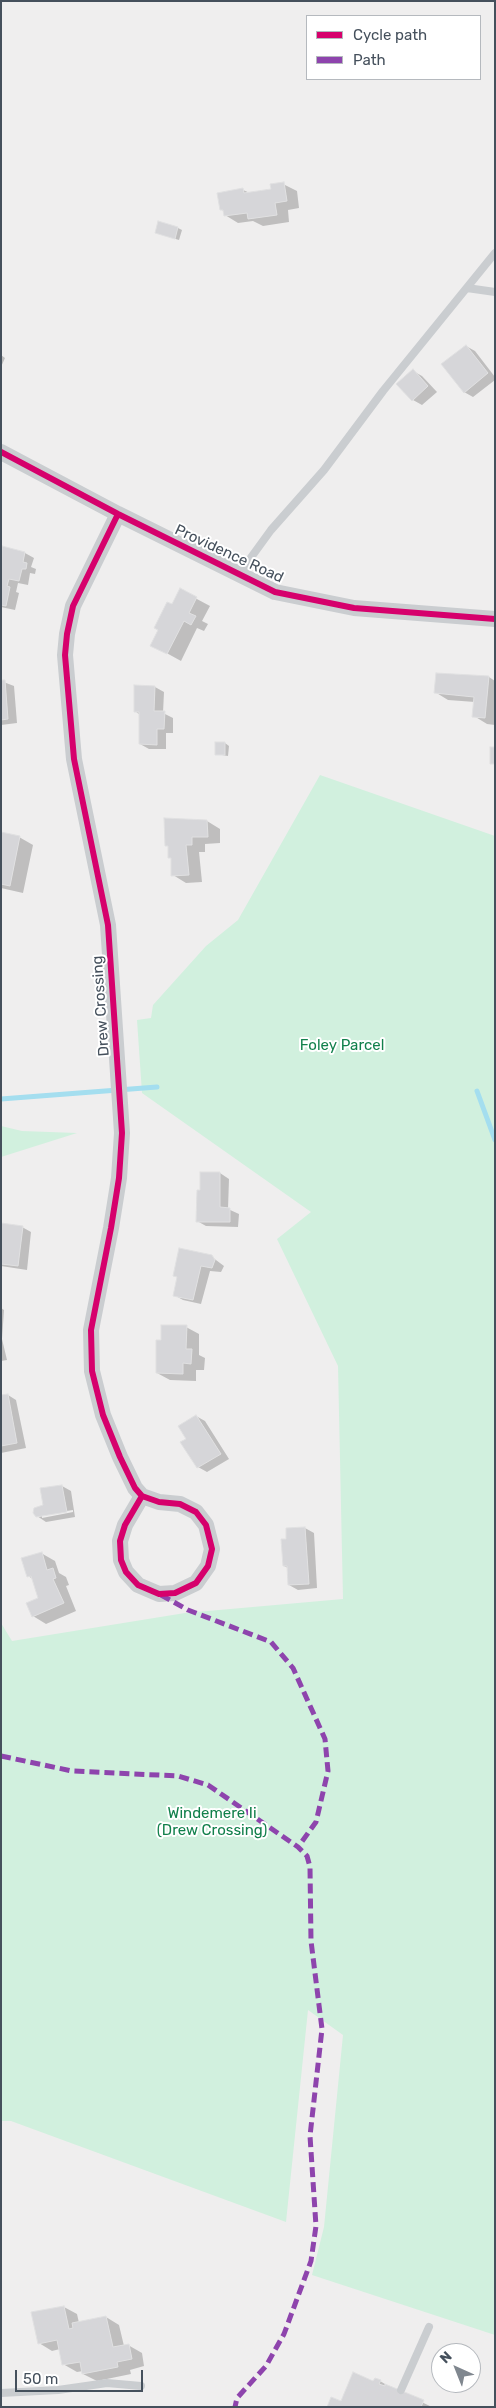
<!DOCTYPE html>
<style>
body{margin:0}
#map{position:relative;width:496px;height:2408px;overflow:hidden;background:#efeeee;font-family:Rubik,sans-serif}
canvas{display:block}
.frame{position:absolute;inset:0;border:2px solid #45505c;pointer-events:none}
.legend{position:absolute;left:306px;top:15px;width:175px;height:65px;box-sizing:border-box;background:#fff;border:1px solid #b5b9be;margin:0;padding:6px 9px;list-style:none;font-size:15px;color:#45505c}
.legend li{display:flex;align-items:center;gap:10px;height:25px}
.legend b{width:25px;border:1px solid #b5b9be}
.north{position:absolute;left:431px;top:2343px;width:50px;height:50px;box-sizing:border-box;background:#fff;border:1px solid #b5b9be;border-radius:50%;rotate:316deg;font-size:14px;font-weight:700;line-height:20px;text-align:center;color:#45505c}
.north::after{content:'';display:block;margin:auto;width:18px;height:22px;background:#80878f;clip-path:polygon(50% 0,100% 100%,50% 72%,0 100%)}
.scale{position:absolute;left:15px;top:2370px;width:128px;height:22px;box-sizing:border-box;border:2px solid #45505c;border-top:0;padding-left:6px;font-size:15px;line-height:18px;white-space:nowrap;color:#45505c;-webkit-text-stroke:4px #fff;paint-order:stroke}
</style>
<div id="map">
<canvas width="496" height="2408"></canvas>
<div class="frame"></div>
<ul class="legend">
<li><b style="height:6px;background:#d6006c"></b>Cycle path</li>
<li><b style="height:6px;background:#8e44ad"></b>Path</li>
</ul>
<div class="north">N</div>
<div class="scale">50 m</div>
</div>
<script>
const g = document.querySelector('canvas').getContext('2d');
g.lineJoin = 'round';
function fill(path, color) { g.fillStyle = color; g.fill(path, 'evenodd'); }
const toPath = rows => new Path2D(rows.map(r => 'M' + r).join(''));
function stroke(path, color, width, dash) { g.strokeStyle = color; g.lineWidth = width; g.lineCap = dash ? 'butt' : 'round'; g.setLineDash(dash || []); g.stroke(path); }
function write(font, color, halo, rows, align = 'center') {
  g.font = font + ' Rubik,sans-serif'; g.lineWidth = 4; g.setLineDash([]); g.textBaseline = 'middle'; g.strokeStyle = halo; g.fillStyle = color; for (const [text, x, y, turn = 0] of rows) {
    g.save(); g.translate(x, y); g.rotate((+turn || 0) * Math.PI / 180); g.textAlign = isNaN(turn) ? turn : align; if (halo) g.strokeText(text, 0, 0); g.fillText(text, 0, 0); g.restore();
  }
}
fill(toPath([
 [320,775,495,836,495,2335,312,2275,324,2227,343,2035,308,2010,286,2222,11,2121,1,2121,1,1623,12,1641,185,1613,343,1599,338,1366,277,1239,311,1212,142,1093,137,1020,151,1018,153,1005,206,946,238,920],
 [1,1126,22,1131,77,1133,1,1157]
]), '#d1f0de');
fill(toPath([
 [283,184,297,191,299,208,288,210,289,222,263,226,253,221,238,223,225,215,222,209,243,190,250,193,272,190],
 [178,228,182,230,179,240,156,233],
 [466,346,475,351,495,377,495,380,473,397,464,392],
 [1,355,5,358,1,367],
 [413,371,422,376,437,392,422,405,413,400,398,384],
 [3,547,25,553,34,558,31,567,36,569,35,574,30,573,28,585,18,583,16,592,19,593,15,610,1,607],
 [180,590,210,606,202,621,208,624,204,631,197,628,181,661,152,645],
 [489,677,495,681,495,725,487,724,474,716,475,702,448,700,435,692],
 [1,681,14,686,17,723,1,725],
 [155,687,164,692,163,713,173,718,173,733,166,733,166,749,149,749,140,744,140,715,135,711],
 [225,743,229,746,228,756,216,754],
 [207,821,220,829,220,843,205,844,205,852,199,852,202,882,186,883,173,875,172,859,169,857,169,847,166,845],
 [1,833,19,837,33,845,23,893,1,888],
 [220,1173,229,1179,228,1209,239,1214,238,1227,206,1226,197,1221,201,1191],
 [1,1224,22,1227,31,1232,27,1270,1,1266],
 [212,1257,224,1266,221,1272,210,1271,201,1304,183,1300,174,1295,178,1277],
 [1,1308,4,1310,2,1339,7,1360,1,1361],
 [186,1327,199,1334,199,1355,205,1358,204,1370,196,1370,196,1381,170,1380,157,1373,162,1342],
 [8,1395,16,1400,26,1448,1,1453,1,1396],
 [196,1416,205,1421,229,1459,207,1472,198,1467,188,1439],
 [62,1486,71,1491,75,1517,46,1522,37,1516],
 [73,1510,73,1512,42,1518,42,1515],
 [305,1528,314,1533,317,1588,298,1590,289,1585,288,1568,284,1566,288,1540],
 [41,1553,55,1561,59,1573,66,1577,69,1585,66,1586,76,1611,46,1624,33,1616,39,1599,33,1579,28,1576],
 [64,2307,77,2314,79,2323,106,2317,119,2325,124,2346,128,2345,142,2353,144,2366,130,2370,131,2374,97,2381,83,2374,83,2371,77,2372,63,2364,60,2349,52,2351,39,2343],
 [380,2381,390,2387,432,2407,328,2407,341,2403,374,2383]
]), '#0003');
stroke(toPath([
 [477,1091,495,1140],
 [1,1099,157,1087]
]), '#a4deef', 5);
const building = toPath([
 [284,182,287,201,275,203,277,215,248,219,247,213,224,216,223,210,220,210,217,193,243,188,244,193,271,189,270,184,284,182],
 [158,221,178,227,175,239,155,233,158,221],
 [466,345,488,373,464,393,441,364,466,345],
 [413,369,428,386,412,401,396,384,413,369],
 [2,546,25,552,23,562,27,563,26,569,22,569,19,581,9,579,7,586,10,587,6,606,1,605,2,546],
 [180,588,197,597,189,613,196,616,191,625,184,621,167,654,150,646,158,630,154,628,167,602,172,604,180,588],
 [436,673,489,676,485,718,472,717,474,697,434,693,436,673],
 [1,680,5,680,8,719,1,720,1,680],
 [134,685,155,686,154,711,165,711,164,729,157,729,157,745,139,744,139,712,134,712,134,685],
 [215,742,225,742,225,755,215,755,215,742],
 [490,747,495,747,495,764,490,764,490,747],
 [164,818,207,820,208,837,192,837,192,845,186,845,189,875,171,876,171,858,168,858,168,846,165,846,164,818],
 [1,832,20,836,10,886,1,884,1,832],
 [200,1172,220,1172,220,1207,230,1208,230,1222,196,1222,197,1190,200,1190,200,1172],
 [1,1223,23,1226,18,1266,1,1264,1,1223],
 [179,1248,212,1255,215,1260,212,1268,201,1266,193,1300,173,1296,177,1277,173,1276,179,1248],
 [161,1325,187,1325,186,1349,192,1349,191,1364,183,1363,183,1374,156,1373,156,1340,161,1340,161,1325],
 [8,1394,17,1443,1,1446,1,1395,8,1394],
 [196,1415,221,1454,197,1468,180,1442,186,1439,178,1426,196,1415],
 [62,1485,67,1512,36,1517,33,1513,34,1508,43,1505,40,1488,62,1485],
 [305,1527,309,1584,288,1585,287,1566,283,1566,281,1539,286,1539,286,1528,305,1527],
 [42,1552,47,1570,53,1568,56,1578,53,1579,64,1603,32,1617,26,1603,38,1598,31,1576,27,1577,21,1558,42,1552],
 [64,2306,69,2329,73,2328,72,2323,106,2316,113,2347,129,2344,132,2359,117,2362,118,2367,82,2374,80,2362,62,2365,57,2340,38,2344,31,2312,64,2306],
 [353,2372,373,2381,375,2378,381,2380,379,2384,385,2386,385,2384,424,2400,421,2407,327,2407,331,2397,341,2401,353,2372]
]);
fill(building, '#d6d6d9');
stroke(building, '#e0e0e1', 1);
stroke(toPath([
 [467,288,495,292],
 [239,574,271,530,324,470,383,391,495,253],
 [401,2390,429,2327],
 [1,2393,58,2390,107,2383,141,2386]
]), '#cacdd0', 8);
stroke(toPath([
 [1,452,118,514,275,592,354,608,495,619],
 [118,514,73,606,67,634,65,655,74,759,108,925,122,1133,119,1178,111,1228,91,1330,92,1371,103,1415,120,1457,135,1488,142,1496,125,1525,120,1541,121,1560,126,1572,138,1585,159,1594,175,1593,196,1583,208,1566,212,1549,206,1525,196,1512,180,1504,159,1502,142,1496]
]), '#cacdd0', 16);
stroke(toPath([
 [161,1595,188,1610,271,1642,293,1668,325,1739,328,1771,316,1822,298,1847],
 [1,1756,72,1771,178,1776,208,1785,298,1847,307,1856,310,1867,311,1941,322,2029,310,2136,316,2226,311,2261,284,2334,266,2366,237,2398,235,2407]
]), '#8e44ad', 5, [10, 5]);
stroke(toPath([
 [1,452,118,514,275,592,354,608,495,619],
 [118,514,73,606,67,634,65,655,74,759,108,925,122,1133,119,1178,111,1228,91,1330,92,1371,103,1415,120,1457,135,1488,142,1496,125,1525,120,1541,121,1560,126,1572,138,1585,159,1594,175,1593,196,1583,208,1566,212,1549,206,1525,196,1512,180,1504,159,1502,142,1496]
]), '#d6006c', 6);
write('15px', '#45505c', '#fff', [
 ["Providence Road",229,554,25],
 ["Drew Crossing",101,1006,-94]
]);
write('15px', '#12804c', '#fff', [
 ["Foley Parcel",342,1046],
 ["Windemere Ii",212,1814],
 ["(Drew Crossing)",212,1831]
]);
</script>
